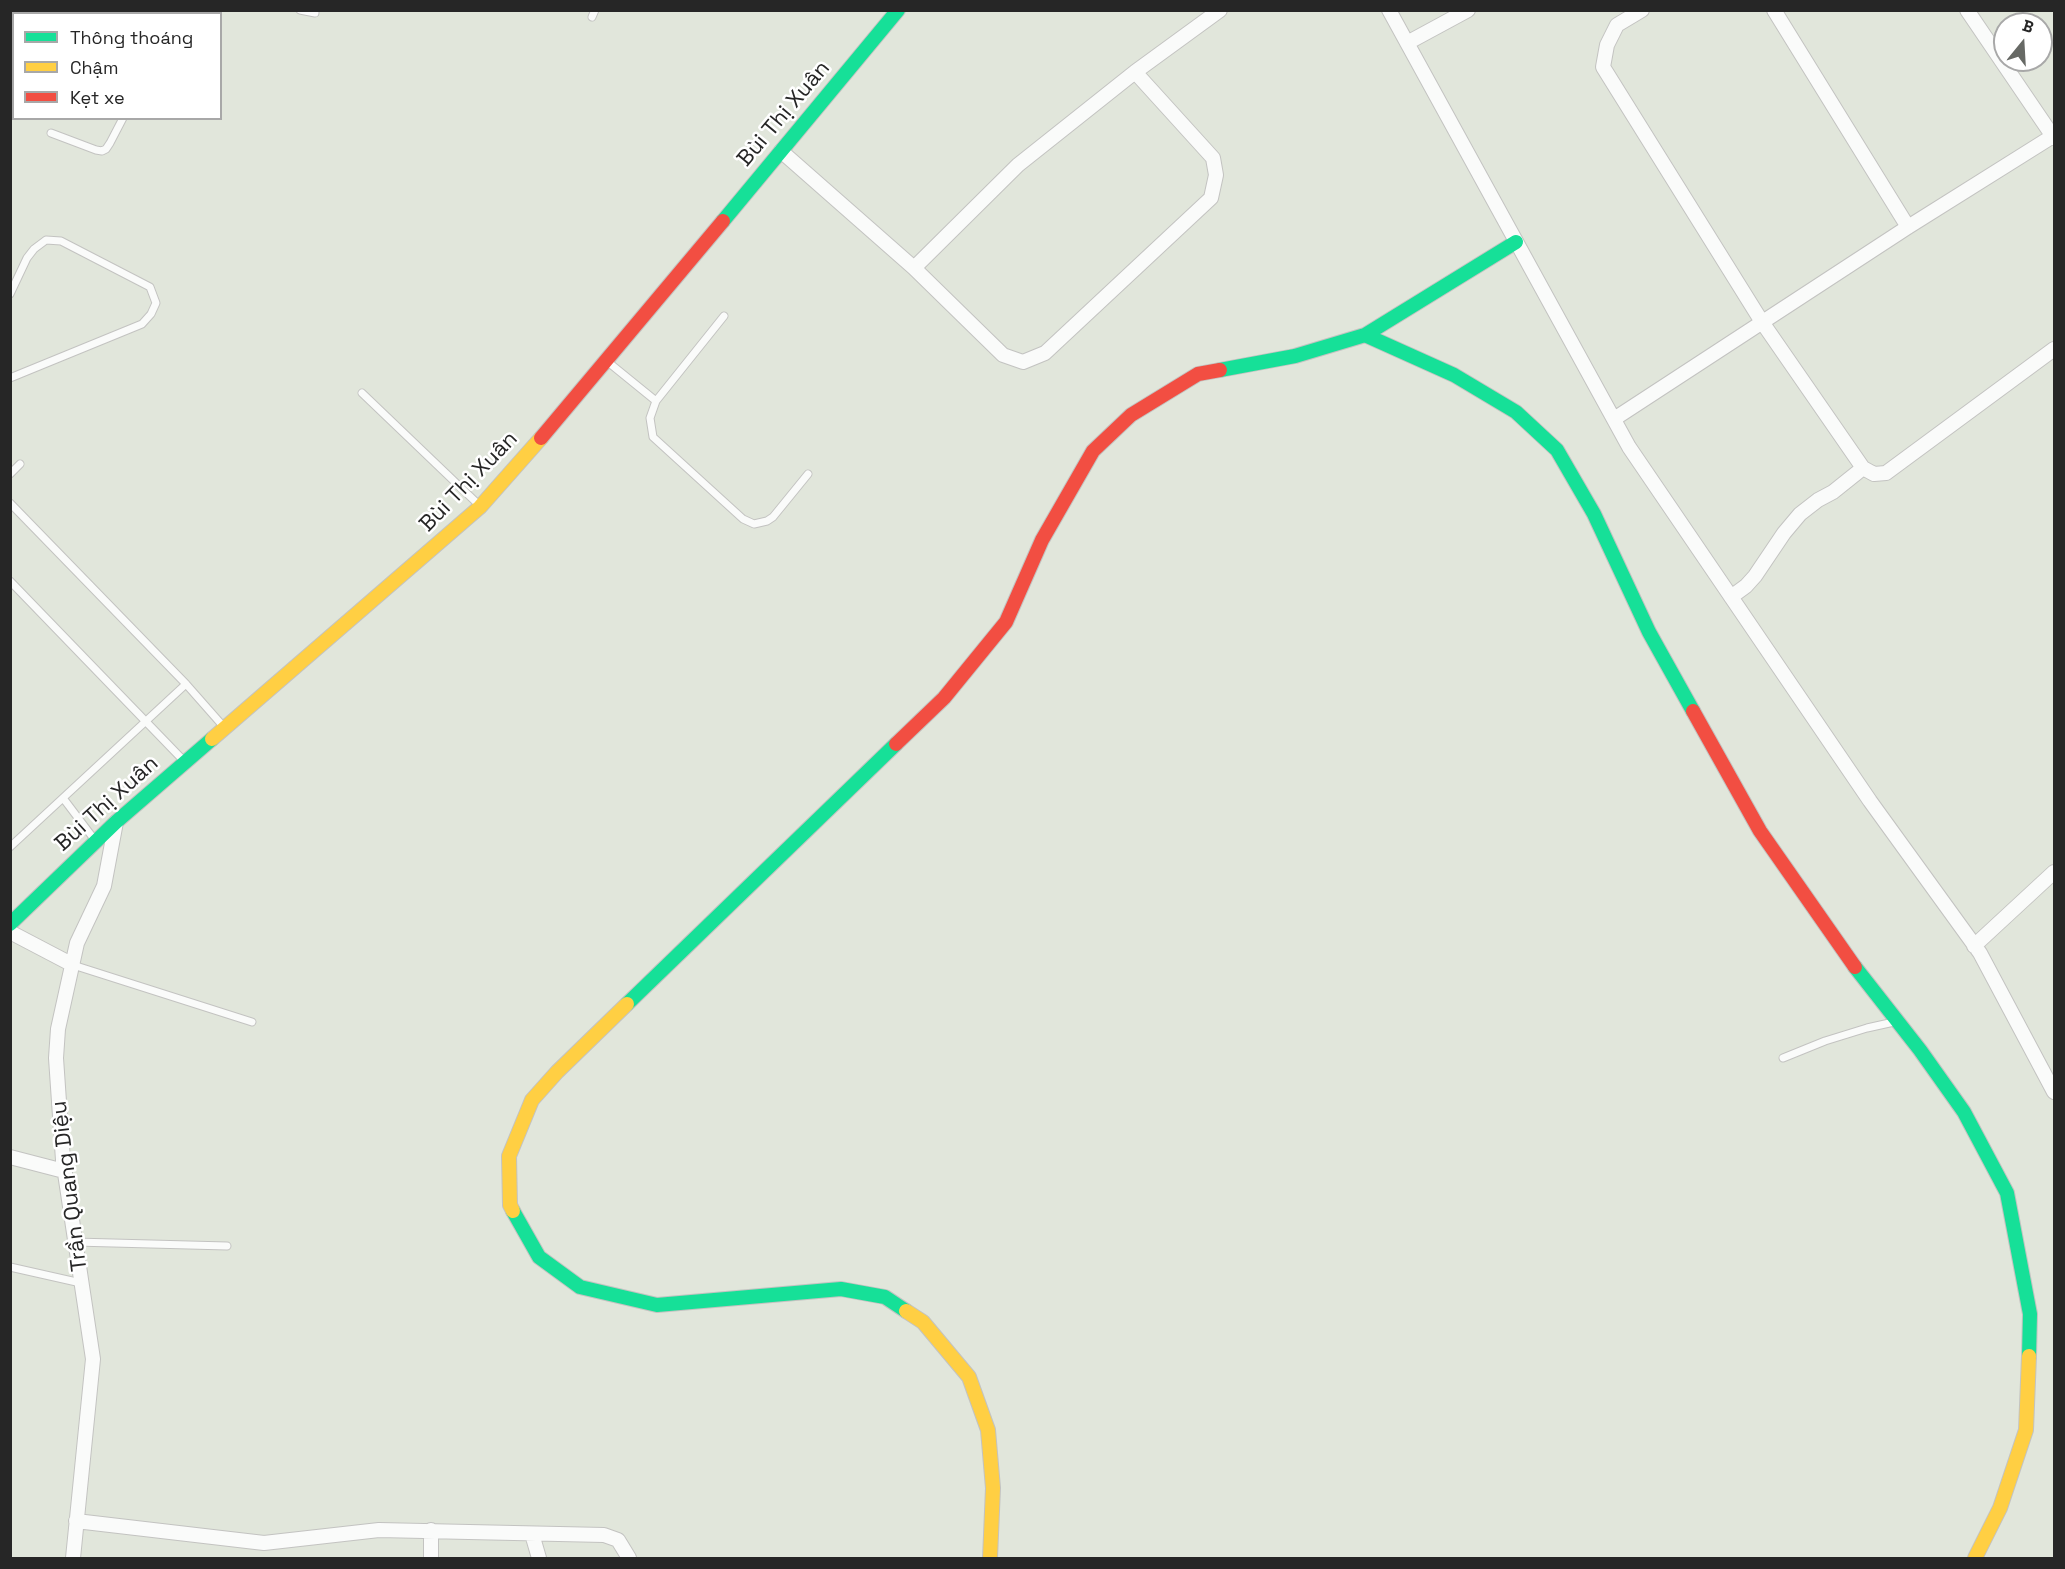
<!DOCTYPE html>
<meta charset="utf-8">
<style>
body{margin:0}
#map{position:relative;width:2065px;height:1569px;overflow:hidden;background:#e1e6db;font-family:"Space Grotesk",sans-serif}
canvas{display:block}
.frame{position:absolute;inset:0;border:12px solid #262626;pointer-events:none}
.legend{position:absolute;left:12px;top:12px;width:210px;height:108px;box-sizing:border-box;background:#fff;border:2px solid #a8a8a8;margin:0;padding:8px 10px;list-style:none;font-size:18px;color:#262626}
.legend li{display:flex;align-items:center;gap:12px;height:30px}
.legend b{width:30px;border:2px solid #a8a8a8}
.north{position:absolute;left:1993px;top:12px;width:60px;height:60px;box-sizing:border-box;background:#fff;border:2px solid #a8a8a8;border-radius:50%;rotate:18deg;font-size:16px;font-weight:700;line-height:24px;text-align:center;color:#262626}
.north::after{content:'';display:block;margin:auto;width:21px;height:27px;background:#676965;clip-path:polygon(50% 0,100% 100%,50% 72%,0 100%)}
</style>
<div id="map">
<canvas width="2065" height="1569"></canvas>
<div class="frame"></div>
<ul class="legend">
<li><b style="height:8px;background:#16e098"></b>Thông thoáng</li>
<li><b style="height:8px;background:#ffcf43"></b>Chậm</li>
<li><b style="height:8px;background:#f24e42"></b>Kẹt xe</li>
</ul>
<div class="north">B</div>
</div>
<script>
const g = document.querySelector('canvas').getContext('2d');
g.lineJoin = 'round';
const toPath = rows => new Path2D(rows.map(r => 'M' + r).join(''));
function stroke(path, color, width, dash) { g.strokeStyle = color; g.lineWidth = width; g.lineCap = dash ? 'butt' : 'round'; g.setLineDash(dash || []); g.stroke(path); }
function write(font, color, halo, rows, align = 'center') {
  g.font = font + ' "Space Grotesk",sans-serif'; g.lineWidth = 5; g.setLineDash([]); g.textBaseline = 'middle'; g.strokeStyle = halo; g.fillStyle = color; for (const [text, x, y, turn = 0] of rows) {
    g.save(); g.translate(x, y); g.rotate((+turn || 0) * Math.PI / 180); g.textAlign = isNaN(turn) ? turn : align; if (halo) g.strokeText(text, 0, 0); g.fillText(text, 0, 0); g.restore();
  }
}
const lane = toPath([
 [159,10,165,14],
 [300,10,315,13],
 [208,14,213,10],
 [592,17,595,10],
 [51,133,96,150,102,151,106,149,110,143,123,118],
 [10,294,27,258,34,249,46,240,61,241,150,287,156,303,151,314,142,324,10,378],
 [608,362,656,401,650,418,653,437,743,519,754,524,767,521,773,517,808,474],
 [362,393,479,505],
 [656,401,724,316],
 [10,474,20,464],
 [10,503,186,684,223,726],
 [10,581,184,761],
 [63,798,94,839],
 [10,847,186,684],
 [73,965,252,1022],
 [1783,1058,1825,1041,1867,1028,1894,1022],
 [75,1242,227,1246],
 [10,1267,81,1283]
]);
const street = toPath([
 [1389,10,1629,447,1870,801,1980,953,2054,1092],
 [1642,10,1617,25,1607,45,1603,67,1762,322,1863,468,1874,474,1886,473,2054,349],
 [1774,10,1908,227],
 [1967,10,2054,138],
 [1407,43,1468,10],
 [781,151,914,268,1003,355,1023,362,1045,353,1211,198,1216,175,1213,158,1135,72],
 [914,268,1018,165,1135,72,1220,10],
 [1614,419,1908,227,2053,136],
 [1731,597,1746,586,1755,576,1784,533,1800,514,1818,500,1833,492,1863,468],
 [10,932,73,965],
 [1974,946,2054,872],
 [10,1157,64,1171],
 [76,1521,264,1543,379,1530,604,1535,618,1540,629,1558],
 [431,1530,431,1558],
 [532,1534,539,1558],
 [73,1558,93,1359,63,1160,56,1058,58,1029,77,943,104,886,116,822]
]);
const fast = toPath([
 [723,221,898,10],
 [1365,335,1454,375,1516,412,1557,450,1594,514,1649,632,1693,711],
 [1220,370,1295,356,1365,335,1516,242],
 [10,924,116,822,212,739],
 [1855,967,1920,1050,1964,1112,2007,1193,2030,1314,2029,1356],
 [627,1004,896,744],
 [513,1211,539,1257,580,1287,657,1305,841,1289,885,1297,906,1311]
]);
const slow = toPath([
 [212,739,480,507,541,438],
 [513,1211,510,1205,509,1156,532,1100,557,1072,627,1004],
 [906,1311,923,1322,969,1377,988,1430,993,1488,990,1558],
 [1975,1558,2000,1508,2026,1430,2029,1356]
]);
const jam = toPath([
 [541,438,723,221],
 [1693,711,1760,831,1855,967],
 [896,744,944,698,1006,622,1042,540,1093,451,1131,415,1198,374,1220,370]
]);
stroke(lane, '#c3c3c1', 9);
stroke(street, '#c3c3c1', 16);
stroke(fast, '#c3c3c1', 16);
stroke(slow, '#c3c3c1', 16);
stroke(jam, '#c3c3c1', 16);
stroke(lane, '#fafbfa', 7);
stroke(street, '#fafbfa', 14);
stroke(fast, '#16e098', 14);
stroke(slow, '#ffcf43', 14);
stroke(jam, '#f24e42', 14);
write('22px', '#262626', '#fff', [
 ["Bùi Thị Xuân",784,114,-50],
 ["Bùi Thị Xuân",469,482,-46],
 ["Bùi Thị Xuân",107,804,-42],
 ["Trần Quang Diệu",70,1186,-97]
]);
</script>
